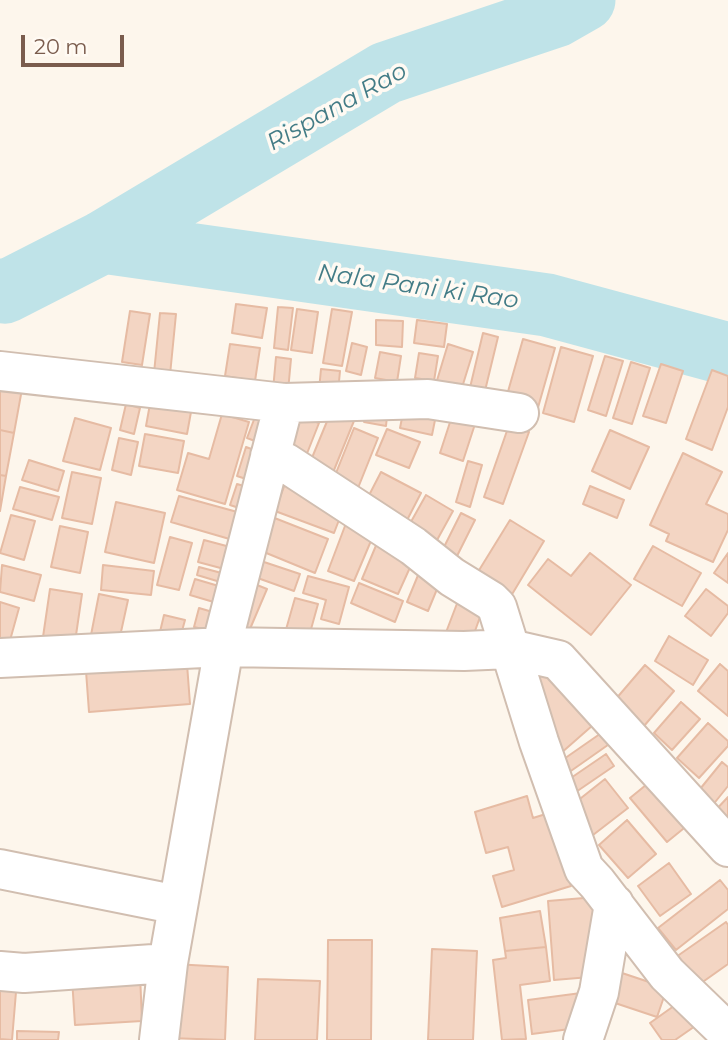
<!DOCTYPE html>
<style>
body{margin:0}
#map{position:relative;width:728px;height:1040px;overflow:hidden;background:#fdf6ec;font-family:Montserrat,sans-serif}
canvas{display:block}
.scale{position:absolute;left:21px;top:35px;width:103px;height:32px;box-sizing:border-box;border:4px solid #7a5c4d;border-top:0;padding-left:9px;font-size:21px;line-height:24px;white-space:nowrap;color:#7a5c4d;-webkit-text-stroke:5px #fffaf3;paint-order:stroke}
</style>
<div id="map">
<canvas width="728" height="1040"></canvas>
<div class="scale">20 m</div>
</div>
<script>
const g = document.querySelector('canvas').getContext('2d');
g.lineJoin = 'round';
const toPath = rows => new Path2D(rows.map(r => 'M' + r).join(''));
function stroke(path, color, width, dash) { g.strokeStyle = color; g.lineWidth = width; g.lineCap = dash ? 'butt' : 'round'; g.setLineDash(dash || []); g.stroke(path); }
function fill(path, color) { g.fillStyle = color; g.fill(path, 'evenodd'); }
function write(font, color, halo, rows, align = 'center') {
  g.font = font + ' Montserrat,sans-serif'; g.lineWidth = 7; g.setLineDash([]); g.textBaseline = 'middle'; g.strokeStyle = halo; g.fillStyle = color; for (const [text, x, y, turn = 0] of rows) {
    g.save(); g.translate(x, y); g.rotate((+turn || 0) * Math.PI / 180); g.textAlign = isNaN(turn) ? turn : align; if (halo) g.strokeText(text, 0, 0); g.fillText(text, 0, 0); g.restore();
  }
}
stroke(toPath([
 [103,242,547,305,728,354],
 [0,290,5,292,103,242,386,73,556,16,584,0]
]), '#bfe3e8', 63);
const building = toPath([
 [236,304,267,308,262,338,232,333,236,304],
 [278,307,293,308,288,350,274,348,278,307],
 [297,309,318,312,312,353,291,350,297,309],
 [332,309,352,312,342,366,323,363,332,309],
 [130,311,150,314,142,365,122,362,130,311],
 [160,313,176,314,170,375,154,373,160,313],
 [376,320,403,321,402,347,376,345,376,320],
 [417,320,447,324,444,347,414,343,417,320],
 [483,333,498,337,483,399,468,396,483,333],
 [523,339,555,348,537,411,505,402,523,339],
 [352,343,367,347,361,375,346,371,352,343],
 [230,344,260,348,255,381,225,376,230,344],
 [448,344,473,352,460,394,435,387,448,344],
 [561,347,593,356,574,422,543,413,561,347],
 [380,352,401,356,397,382,375,378,380,352],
 [419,353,438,356,434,381,415,378,419,353],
 [605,356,623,361,606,416,588,410,605,356],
 [276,357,291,359,288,391,273,390,276,357],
 [631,362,650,368,632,424,613,418,631,362],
 [661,364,683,371,666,423,643,416,661,364],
 [321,369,340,371,338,392,319,390,321,369],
 [712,370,728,376,728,407,712,450,686,439,712,370],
 [0,385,22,389,14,433,0,430,0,385],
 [335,402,358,411,332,475,309,465,335,402],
 [126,404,140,408,134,434,120,430,126,404],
 [150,404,191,412,187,434,146,426,150,404],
 [367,404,388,407,386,426,364,422,367,404],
 [404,408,436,415,432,435,400,428,404,408],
 [453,413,476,421,463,461,440,453,453,413],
 [222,414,249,422,225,504,177,490,188,453,209,459,222,414],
 [299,416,319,423,306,456,286,449,299,416],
 [255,417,276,425,268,446,247,438,255,417],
 [75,418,111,428,100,470,63,461,75,418],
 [509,425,529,432,503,504,484,497,509,425],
 [354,428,378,438,358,488,334,478,354,428],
 [387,429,420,442,409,468,376,455,387,429],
 [0,430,14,433,6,476,0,475,0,430],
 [610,430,649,447,630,489,592,471,610,430],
 [145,434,184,441,178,473,139,466,145,434],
 [119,438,138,442,131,475,112,470,119,438],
 [246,447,265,454,255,482,237,476,246,447],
 [683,453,722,472,706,504,728,514,728,530,713,562,666,541,669,534,650,525,683,453],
 [29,460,64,471,58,491,22,480,29,460],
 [468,461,482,465,470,507,456,502,468,461],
 [72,472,101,478,92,524,62,518,72,472],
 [381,472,421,493,404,526,364,505,381,472],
 [0,475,6,476,0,511,0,475],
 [237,484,251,488,245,510,230,505,237,484],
 [285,484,344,507,334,533,275,511,285,484],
 [590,486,624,500,617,518,583,504,590,486],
 [20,487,59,497,52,520,13,509,20,487],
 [426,495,453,511,431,551,403,536,426,495],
 [179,496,241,513,233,540,171,522,179,496],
 [116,502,165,513,154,563,105,552,116,502],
 [461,513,475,520,451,568,437,561,461,513],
 [11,515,35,521,24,560,0,553,11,515],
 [272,517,328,539,315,573,259,550,272,517],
 [348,518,376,529,354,581,328,571,348,518],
 [510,520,544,541,508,601,473,580,510,520],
 [60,526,88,532,80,573,51,567,60,526],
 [380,536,417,552,398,594,362,579,380,536],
 [170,537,192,543,179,590,157,585,170,537],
 [204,540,234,548,228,570,198,562,204,540],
 [653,546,701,573,682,606,634,579,653,546],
 [590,553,631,585,591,635,528,585,548,559,571,576,590,553],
 [728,553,728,583,714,573,728,553],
 [258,560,300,574,294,591,252,576,258,560],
 [2,565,41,575,34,601,0,592,2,565],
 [103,565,154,571,151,595,101,590,103,565],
 [199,567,229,575,227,584,197,575,199,567],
 [421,568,442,577,428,611,407,602,421,568],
 [308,576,349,587,339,624,321,619,326,600,303,593,308,576],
 [195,579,222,587,217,603,190,595,195,579],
 [252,583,267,589,244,643,229,637,252,583],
 [359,583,403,601,395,622,351,603,359,583],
 [50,589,82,594,75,642,43,637,50,589],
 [706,589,728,606,728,613,711,636,685,616,706,589],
 [461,593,485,603,470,645,445,635,461,593],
 [99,594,128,600,119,641,91,635,99,594],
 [295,598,318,604,308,640,285,633,295,598],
 [0,602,19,608,9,644,0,642,0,602],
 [199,608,216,613,211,631,194,627,199,608],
 [164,615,185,620,179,642,159,636,164,615],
 [669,636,708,660,693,685,655,661,669,636],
 [539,659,601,718,560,754,529,668,539,659],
 [187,664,190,704,89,712,86,671,187,664],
 [720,664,728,671,728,716,698,691,720,664],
 [645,665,674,691,644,726,615,700,645,665],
 [681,702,700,719,672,750,654,733,681,702],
 [708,723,728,741,728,746,699,778,677,758,708,723],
 [607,729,615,740,568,773,561,761,607,729],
 [606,754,614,766,573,794,565,782,606,754],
 [722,762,728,767,728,786,712,806,696,794,722,762],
 [657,776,694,820,667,842,630,798,657,776],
 [605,779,628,808,593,835,571,806,605,779],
 [527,796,533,818,549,813,571,886,502,907,493,876,514,870,508,847,486,853,475,812,527,796],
 [728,797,728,830,712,814,728,797],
 [627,820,656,854,628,878,599,845,627,820],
 [669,863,691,894,660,916,638,886,669,863],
 [720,880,728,890,728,909,676,950,658,928,720,880],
 [596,897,602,976,554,980,548,901,596,897],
 [540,911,546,947,505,951,500,918,540,911],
 [726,922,728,925,728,964,697,986,676,957,726,922],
 [328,940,372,940,371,1040,327,1040,328,940],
 [546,947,550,981,520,985,526,1039,502,1040,493,960,506,958,505,951,546,947],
 [432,949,477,951,473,1040,428,1040,432,949],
 [173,964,228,967,225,1040,169,1038,173,964],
 [619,972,667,988,657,1017,609,1001,619,972],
 [140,974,142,1021,75,1025,72,978,140,974],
 [0,979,17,980,12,1040,0,1039,0,979],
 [258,979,320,981,317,1040,255,1040,258,979],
 [581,993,585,1027,532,1034,528,1000,581,993],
 [685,998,701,1022,675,1040,662,1040,650,1023,685,998],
 [17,1031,59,1032,58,1040,17,1040,17,1031]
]);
fill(building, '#f3d5c3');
stroke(building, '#e6bba3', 2);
const minor = toPath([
 [0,371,284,403],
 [270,456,286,463,413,546,452,577,491,601,497,607,539,742,584,869,597,883,667,974,728,1033],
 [0,658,224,647,464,651,510,649,558,660,728,847],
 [0,869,178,905],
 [0,971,24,973,168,963],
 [159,1040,168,963,224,647,222,644,284,403,428,399,519,413],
 [583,1040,599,992,614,904]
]);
stroke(minor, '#d1beb0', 42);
stroke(minor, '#fff', 38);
write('italic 24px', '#437c86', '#fffaf3', [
 ["Rispana Rao",337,107,-29],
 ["Nala Pani ki Rao",418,287,8]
]);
</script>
